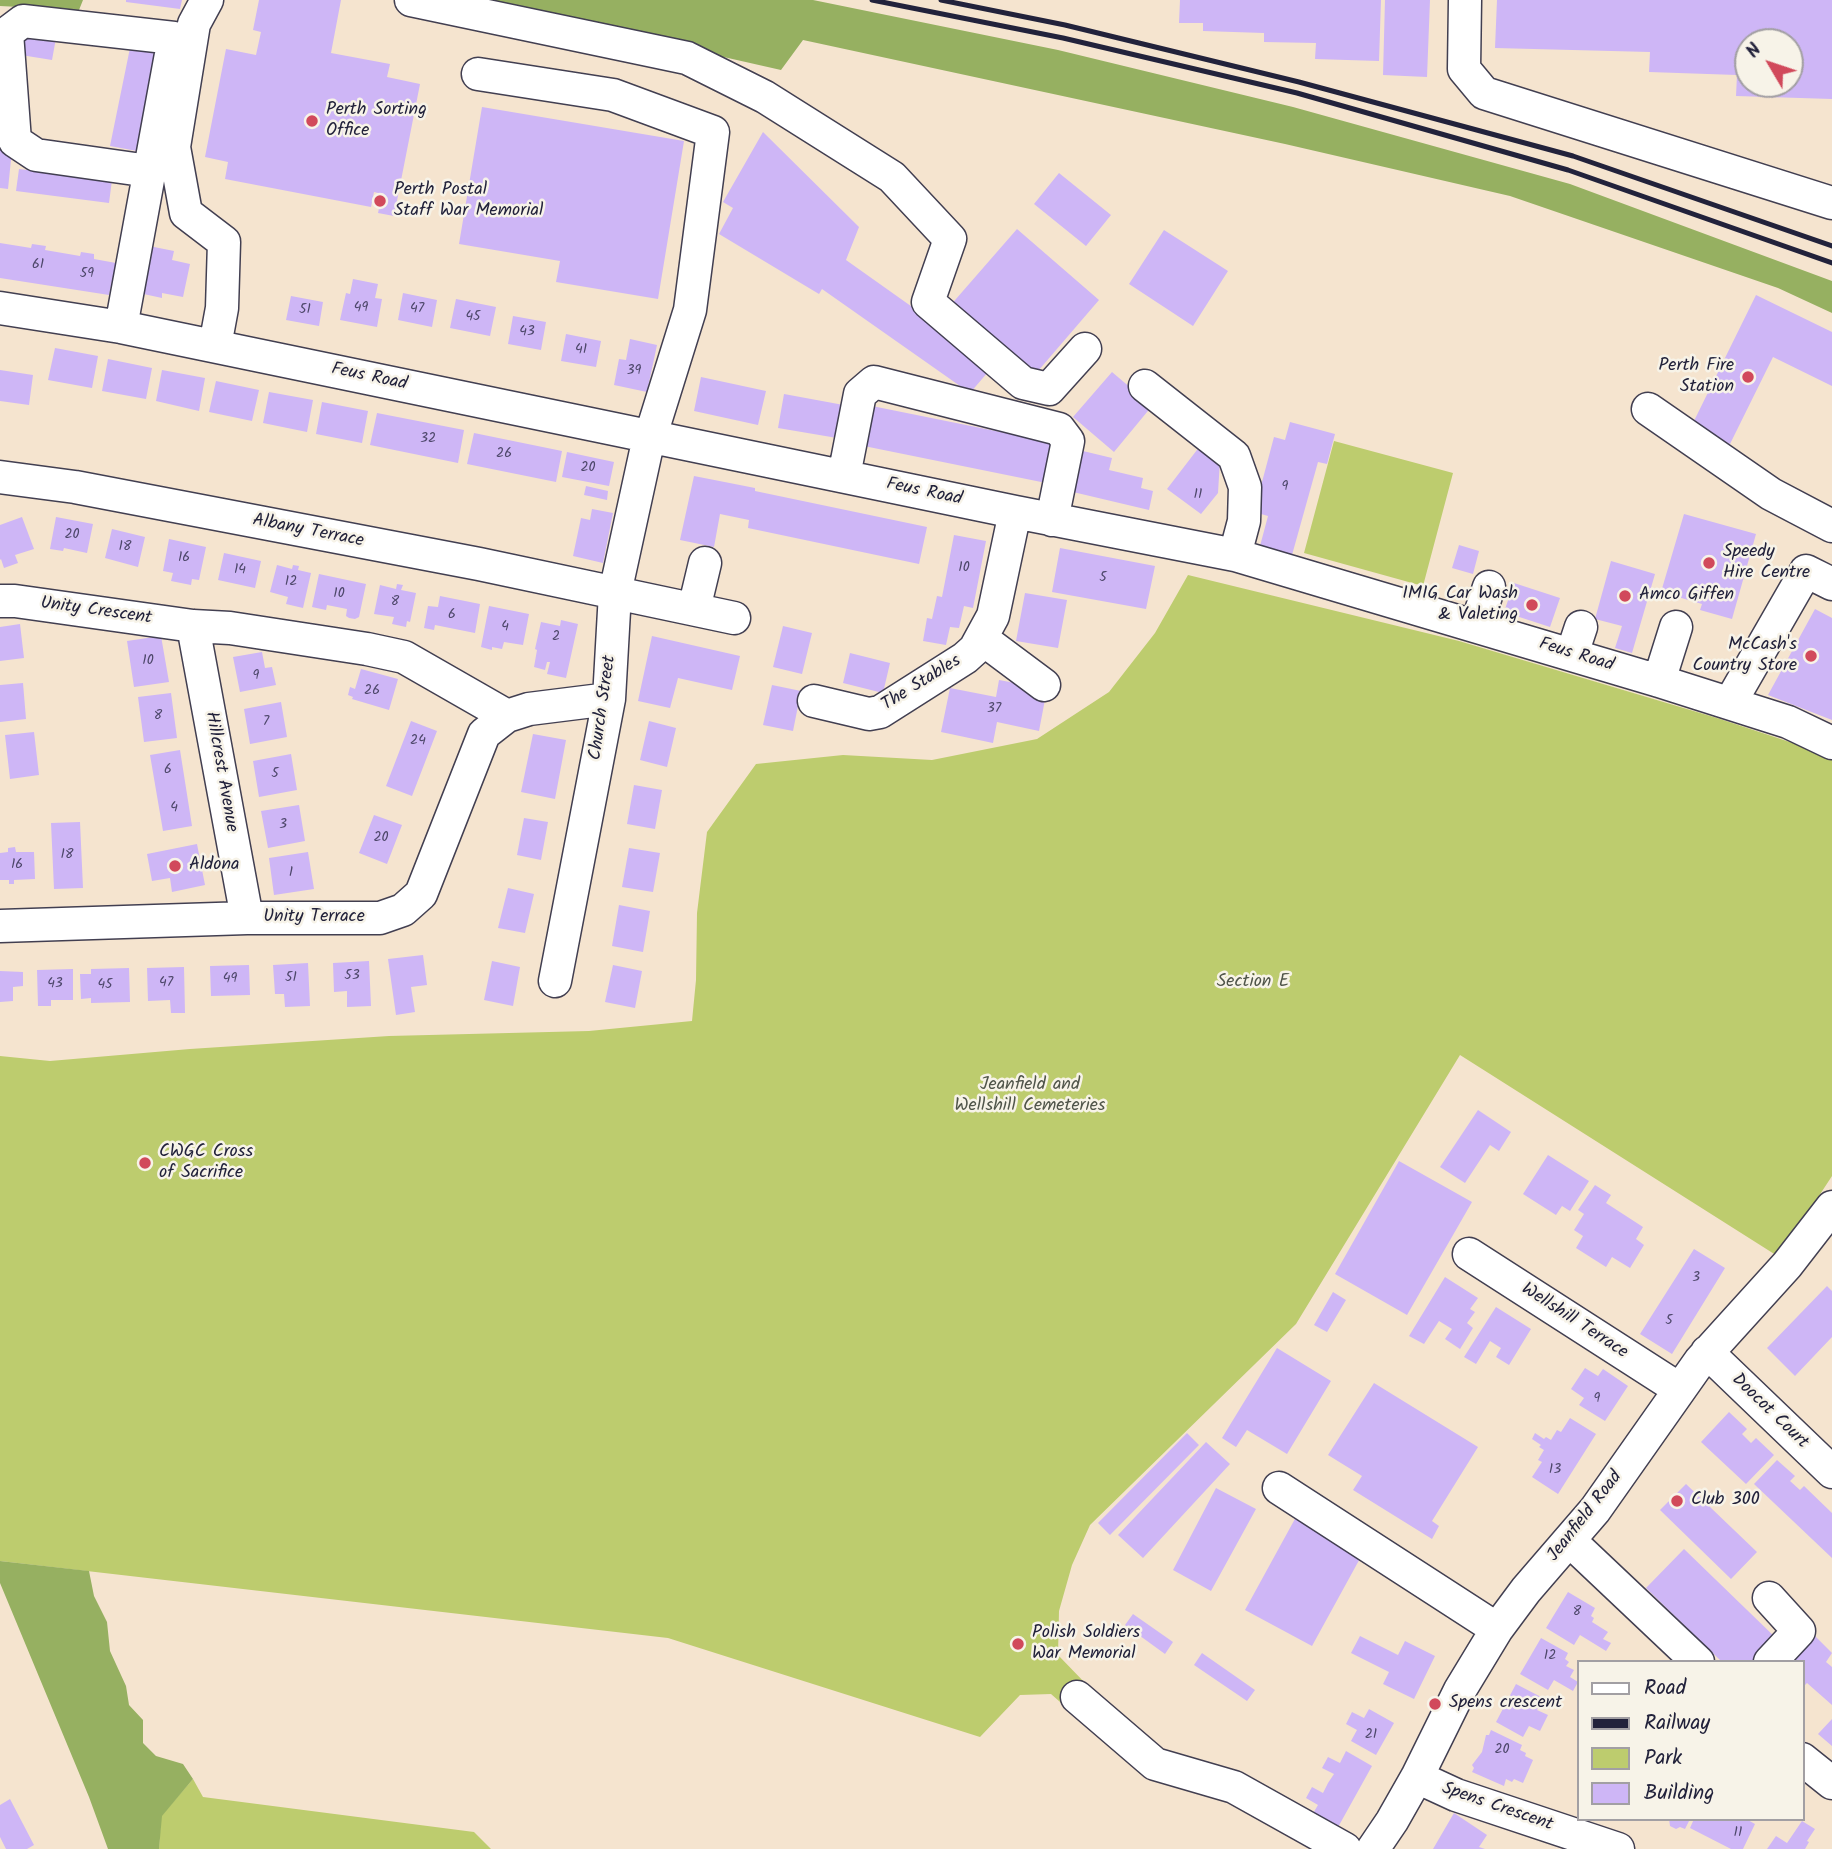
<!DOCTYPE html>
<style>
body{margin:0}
#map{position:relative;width:1832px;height:1849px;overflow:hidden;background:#f5e4cf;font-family:Kalam,sans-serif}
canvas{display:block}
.legend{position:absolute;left:1577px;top:1660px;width:228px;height:161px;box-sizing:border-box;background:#f7f3e8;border:2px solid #a29fa3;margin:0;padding:9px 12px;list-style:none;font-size:21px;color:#22223b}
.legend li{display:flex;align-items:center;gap:14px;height:35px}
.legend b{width:35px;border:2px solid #a29fa3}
.north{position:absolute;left:1734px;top:28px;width:70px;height:70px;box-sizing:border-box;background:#f7f3e8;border:2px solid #a29fa3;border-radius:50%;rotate:309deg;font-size:19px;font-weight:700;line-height:28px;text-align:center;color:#22223b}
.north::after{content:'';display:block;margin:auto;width:24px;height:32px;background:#d1495b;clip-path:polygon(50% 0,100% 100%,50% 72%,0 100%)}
</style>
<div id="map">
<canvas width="1832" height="1849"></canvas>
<ul class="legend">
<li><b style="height:9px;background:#fff"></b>Road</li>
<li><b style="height:9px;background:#22223b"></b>Railway</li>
<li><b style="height:19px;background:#bdcc6e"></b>Park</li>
<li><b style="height:19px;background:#ceb6f6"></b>Building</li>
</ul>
<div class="north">N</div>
</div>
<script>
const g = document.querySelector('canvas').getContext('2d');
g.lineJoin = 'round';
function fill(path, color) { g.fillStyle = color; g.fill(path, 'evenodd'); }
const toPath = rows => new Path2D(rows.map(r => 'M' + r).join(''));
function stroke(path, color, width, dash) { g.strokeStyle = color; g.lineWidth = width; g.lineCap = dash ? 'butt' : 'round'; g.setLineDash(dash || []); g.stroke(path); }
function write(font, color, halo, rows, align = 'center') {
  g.font = font + ' Kalam,sans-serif'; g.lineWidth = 5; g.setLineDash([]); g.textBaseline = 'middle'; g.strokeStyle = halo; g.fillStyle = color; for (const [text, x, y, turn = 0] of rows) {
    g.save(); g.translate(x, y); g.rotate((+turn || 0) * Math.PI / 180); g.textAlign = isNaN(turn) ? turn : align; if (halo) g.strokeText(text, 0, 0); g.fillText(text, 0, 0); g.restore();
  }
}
fill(toPath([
 [1334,441,1453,473,1423,586,1304,553],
 [1188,575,1459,641,1717,718,1832,756,1832,1176,1779,1257,1460,1055,1296,1324,1090,1525,1072,1565,1059,1611,1058,1655,1087,1685,1068,1709,1051,1694,1020,1695,980,1737,668,1638,0,1561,0,1056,50,1061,190,1049,389,1036,589,1031,692,1021,696,980,697,913,707,832,756,764,843,755,932,760,1037,739,1109,692,1155,633],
 [193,1779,203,1797,474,1832,491,1849,159,1849,161,1816]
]), '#bdcc6e');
fill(toPath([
 [0,0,83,0,79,10,0,6],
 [472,0,813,0,1058,50,1293,107,1570,184,1832,281,1832,313,1778,288,1510,196,1285,144,803,40,781,70],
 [0,1561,89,1571,94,1596,107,1622,110,1651,126,1686,129,1705,143,1720,143,1743,156,1756,183,1764,193,1779,162,1816,159,1849,108,1849,89,1797,0,1583]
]), '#96b061');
fill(toPath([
 [126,0,182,0,180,9,126,2],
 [259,0,341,0,331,53,390,64,387,77,420,84,394,216,378,213,382,194,374,192,371,207,225,179,228,162,205,157,226,49,256,55,261,32,253,30],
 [1180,0,1381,0,1379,61,1315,59,1316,43,1264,42,1264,33,1203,31,1203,23,1179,23],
 [1385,0,1430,0,1427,77,1383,75],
 [1497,0,1832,0,1832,99,1736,96,1737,75,1649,72,1650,52,1495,48],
 [1748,42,1790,42,1790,84,1748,84],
 [24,33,56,38,52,60,21,55],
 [130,48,157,54,137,151,110,146],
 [482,107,684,141,658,299,556,282,560,261,459,244],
 [763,132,859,227,846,260,994,365,970,393,822,289,819,294,719,234,733,208,723,202],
 [0,149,12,150,8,189,0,188],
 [19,169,112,180,109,203,16,191],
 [1059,173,1111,215,1086,246,1034,204],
 [1017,229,1099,300,1032,378,949,307],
 [1164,230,1228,271,1193,326,1129,284],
 [0,243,31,248,32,244,46,246,45,250,80,256,81,252,94,254,94,259,116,263,109,295,0,278],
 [149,246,174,251,172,260,190,264,183,297,162,293,162,298,139,293],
 [353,279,378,284,375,298,382,299,377,327,340,320,346,293,350,294],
 [403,293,437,300,432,327,398,320],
 [1756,295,1832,332,1832,386,1773,357,1730,444,1692,425],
 [291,296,323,302,319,326,286,320],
 [456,299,496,307,490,336,450,328],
 [513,316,546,322,541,350,508,344],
 [566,334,601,341,596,367,561,361],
 [630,339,657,345,647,392,614,385,619,359,626,360],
 [55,348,98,356,92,388,48,380],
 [108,359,152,368,146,399,102,391],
 [0,370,33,375,29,405,0,401],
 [162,370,205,378,199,411,156,401],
 [1112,372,1152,406,1114,452,1073,417],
 [701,377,766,391,758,425,694,411],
 [216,381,259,390,252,421,209,412],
 [269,392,313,400,307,432,263,423],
 [784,394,849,406,843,439,778,428],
 [322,402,368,411,362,443,316,434],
 [867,405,1065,445,1056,485,859,445],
 [377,413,464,430,458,463,370,445],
 [1290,422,1335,434,1327,464,1318,462,1292,555,1260,546,1268,516,1254,512,1274,437,1285,440],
 [474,433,562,451,556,482,467,464],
 [1200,446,1220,460,1218,493,1201,514,1167,489],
 [1083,451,1112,458,1109,470,1143,478,1141,488,1153,491,1149,510,1073,492],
 [567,452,614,462,609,486,562,477],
 [694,476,755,488,755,491,927,527,919,564,748,528,749,520,720,514,714,547,680,540],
 [586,486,608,491,607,500,584,495],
 [592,509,613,513,603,563,573,556,581,518,590,520],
 [1684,514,1756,534,1732,619,1700,610,1702,604,1661,592],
 [22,517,34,549,15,555,18,563,4,568,1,559,0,560,0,525],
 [56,517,93,524,87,553,64,548,63,551,50,549],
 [112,529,145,537,138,567,105,558],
 [954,535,986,541,973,608,964,606,959,628,950,627,946,645,923,641,927,618,932,619,937,596,942,597],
 [169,539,206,547,199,580,192,579,191,585,171,581,173,573,163,571],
 [1459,545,1479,551,1473,574,1452,568],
 [1060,548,1155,566,1146,609,1052,592],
 [224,553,261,561,255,588,218,580],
 [1611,561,1655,574,1632,653,1615,648,1622,626,1595,619],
 [277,565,292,569,293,565,299,566,298,570,311,573,303,608,286,604,288,597,270,592],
 [319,574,366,584,359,617,355,619,349,618,346,616,347,609,327,605,326,610,312,607],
 [1514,583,1560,598,1550,627,1504,612],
 [397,584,403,585,401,590,416,593,410,622,407,621,406,627,392,624,394,617,374,614,380,585,396,589],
 [1025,593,1067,600,1058,648,1016,641],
 [440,596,480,604,475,633,435,625,434,630,424,628,428,606,438,607],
 [489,606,529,614,523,645,504,642,502,649,492,647,492,650,481,647],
 [1815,609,1832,618,1832,720,1768,695],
 [561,620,578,624,566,678,547,674,550,662,547,662,545,670,534,667,537,650,535,649,541,622,560,626],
 [20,624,24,658,0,661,0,627],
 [783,626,812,633,802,674,773,667],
 [161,636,169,682,134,687,127,641],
 [652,636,740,656,732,690,678,678,670,708,638,701],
 [262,652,265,668,272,667,276,685,240,692,233,657],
 [850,653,890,663,883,693,843,683],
 [361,669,398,679,389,710,352,699,353,697,348,695,350,687,355,689],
 [999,680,1047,689,1039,731,997,722,993,743,941,732,950,688,996,697],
 [23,683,26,719,0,722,0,685],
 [772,685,801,691,793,731,763,725],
 [171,693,177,738,144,742,138,697],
 [281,702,287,737,250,744,244,709],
 [411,721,437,731,412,796,386,786],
 [649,721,676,728,667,767,640,760],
 [34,732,39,775,10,779,5,735],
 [533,734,566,740,555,799,521,792],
 [180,750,192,826,163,831,150,755],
 [291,754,297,790,259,797,253,761],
 [634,785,662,790,655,829,627,824],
 [299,805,305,841,268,848,261,811],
 [374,815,402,825,387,864,359,853],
 [524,818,548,822,541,860,517,855],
 [80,822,83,888,54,889,51,823],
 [197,844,205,885,172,892,170,878,152,881,147,854],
 [15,847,16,852,34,852,35,879,14,880,14,884,9,884,9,880,0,880,0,853,8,852,8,848],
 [629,848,660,853,653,892,622,887],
 [308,852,314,889,274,895,269,858],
 [508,888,534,894,525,933,498,928],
 [619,905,650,911,643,952,612,946],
 [423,955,427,985,411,987,415,1012,396,1015,388,959],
 [369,961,371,1006,347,1007,347,991,334,992,333,963],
 [492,961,520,967,513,1006,484,1000],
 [308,963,310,1006,285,1007,284,994,275,994,273,965],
 [249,965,250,995,211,996,210,966],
 [613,965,642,971,635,1008,605,1002],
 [184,967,185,1013,171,1013,170,1000,148,1001,147,968],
 [129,968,130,1002,91,1003,91,998,81,999,80,974,91,974,91,969],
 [73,969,73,1000,51,1000,51,1006,38,1006,37,970],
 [0,971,23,972,23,986,13,987,13,1001,0,1002],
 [1478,1110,1511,1132,1499,1151,1490,1145,1465,1183,1440,1167],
 [1548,1155,1589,1181,1570,1211,1562,1206,1556,1215,1523,1194],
 [1399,1161,1472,1202,1407,1315,1335,1274],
 [1595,1185,1611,1195,1606,1203,1643,1227,1636,1239,1644,1245,1630,1268,1612,1257,1606,1267,1576,1248,1583,1236,1574,1230,1584,1214,1578,1210],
 [1694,1249,1725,1268,1672,1354,1640,1334],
 [1445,1277,1478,1298,1470,1309,1475,1312,1467,1323,1473,1328,1460,1349,1445,1339,1452,1329,1439,1321,1424,1344,1409,1336],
 [1827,1286,1832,1291,1832,1337,1795,1376,1767,1348],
 [1333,1292,1346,1300,1327,1332,1314,1325],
 [1496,1307,1531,1329,1509,1365,1496,1357,1501,1348,1490,1341,1476,1364,1464,1357],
 [1277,1348,1331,1381,1287,1454,1247,1430,1236,1447,1222,1438],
 [1585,1368,1598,1376,1603,1369,1628,1386,1605,1421,1579,1405,1584,1398,1571,1389],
 [1374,1383,1478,1447,1432,1521,1439,1526,1432,1539,1353,1490,1362,1476,1328,1455],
 [1729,1412,1747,1429,1742,1434,1751,1443,1756,1438,1774,1455,1746,1484,1701,1442],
 [1570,1418,1596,1434,1558,1494,1532,1477,1542,1462,1538,1460,1544,1450,1539,1447,1541,1445,1532,1439,1535,1433,1544,1439,1546,1437,1551,1440,1557,1430,1561,1432],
 [1187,1433,1199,1445,1110,1535,1098,1523],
 [1206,1442,1230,1464,1143,1558,1118,1535],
 [1777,1460,1795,1476,1790,1481,1800,1490,1804,1486,1832,1513,1832,1558,1754,1484],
 [1686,1484,1757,1552,1731,1579,1660,1510],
 [1216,1488,1256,1509,1211,1591,1173,1570],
 [1296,1517,1363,1553,1312,1646,1245,1610],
 [1684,1549,1778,1640,1757,1662,1722,1662,1646,1588],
 [1568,1592,1595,1608,1591,1616,1594,1618,1592,1622,1608,1632,1603,1639,1611,1643,1606,1651,1580,1635,1574,1645,1546,1628],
 [1133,1614,1173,1642,1165,1654,1125,1625],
 [1814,1635,1832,1653,1826,1662,1832,1667,1832,1705,1807,1683,1802,1688,1802,1662,1791,1662],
 [1360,1636,1398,1655,1405,1641,1435,1656,1414,1699,1383,1684,1389,1672,1351,1653],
 [1541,1638,1568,1653,1565,1659,1569,1662,1566,1666,1574,1670,1570,1677,1578,1682,1573,1691,1554,1680,1548,1690,1520,1674],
 [1202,1653,1255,1690,1247,1701,1194,1665],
 [1516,1684,1543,1698,1537,1710,1548,1715,1540,1731,1529,1726,1523,1737,1496,1722],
 [1369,1709,1394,1723,1376,1755,1351,1741,1357,1730,1346,1724,1352,1712,1364,1718],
 [1832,1719,1832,1746,1818,1734],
 [1491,1730,1522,1745,1520,1750,1526,1753,1525,1756,1533,1760,1523,1783,1514,1779,1512,1782,1506,1779,1504,1786,1472,1772,1474,1768,1472,1765,1482,1752,1486,1735,1489,1735],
 [1346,1751,1372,1766,1337,1829,1312,1815,1318,1805,1306,1798,1312,1787,1323,1793,1328,1783,1334,1774,1322,1768,1328,1757,1340,1763],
 [10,1799,34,1845,27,1849,6,1849,0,1837,0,1805],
 [1454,1813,1487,1835,1479,1847,1485,1849,1433,1849],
 [1669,1819,1690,1819,1685,1829,1680,1827,1676,1829,1670,1826],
 [1694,1819,1746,1819,1755,1824,1743,1849,1731,1849,1690,1828],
 [1802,1821,1815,1829,1807,1841,1809,1842,1805,1849,1767,1849,1776,1836,1787,1843]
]), '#ceb6f6');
const minor = toPath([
 [207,0,194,24,174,147,186,213,224,242,222,308,215,346],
 [411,0,687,58,765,97,892,177,950,239,928,302,1023,383,1049,389,1085,349],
 [1465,0,1464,69,1484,93,1832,203],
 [478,74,613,95,713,132,690,310,646,451,615,593,609,699,555,981],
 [0,308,121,327,1015,512,1235,555,1659,681,1788,722,1832,743],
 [121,327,174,38,23,21,7,33,15,141,36,155,149,171],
 [1145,386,1234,456,1245,487,1244,521,1235,555],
 [1648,409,1771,494,1832,526],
 [844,476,860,394,874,382,1059,429,1068,441,1052,520],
 [0,477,75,487,479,564,734,618],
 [0,601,15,601,193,626,230,628,367,649,404,657,507,716],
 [694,609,705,563],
 [193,626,247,918],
 [1476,626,1489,587],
 [981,638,1044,685],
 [1572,654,1581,627],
 [1659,681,1676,627],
 [814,701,869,714,880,712,965,658,975,649,993,616,1015,512],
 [1730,703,1806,571,1832,584],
 [0,926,247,918,380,918,403,910,421,894,484,734,507,716,529,709,609,699],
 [1469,1254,1679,1389],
 [1707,1352,1832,1472],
 [1279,1488,1497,1629],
 [1569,1540,1698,1662],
 [1769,1598,1799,1631,1770,1662],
 [1077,1697,1155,1764,1234,1787,1345,1849],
 [1802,1759,1832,1783],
 [1417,1777,1456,1795,1618,1849],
 [1373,1849,1392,1821,1417,1777,1460,1690,1497,1629,1526,1590,1595,1510,1700,1361,1787,1265,1832,1207]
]);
stroke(minor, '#423f51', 35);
stroke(minor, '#fff', 32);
stroke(toPath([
 [872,0,1063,38,1297,93,1568,170,1832,263],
 [941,0,1065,25,1299,82,1573,156,1832,246]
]), '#22223b', 5);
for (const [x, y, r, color] of [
 [312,121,7,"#d1495b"],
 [380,201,7,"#d1495b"],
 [1748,377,7,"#d1495b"],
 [1709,563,7,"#d1495b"],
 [1625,596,7,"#d1495b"],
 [1532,605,7,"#d1495b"],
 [1811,656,7,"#d1495b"],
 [175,866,7,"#d1495b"],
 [145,1163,7,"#d1495b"],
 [1677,1501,7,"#d1495b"],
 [1018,1644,7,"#d1495b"],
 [1435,1704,7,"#d1495b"]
]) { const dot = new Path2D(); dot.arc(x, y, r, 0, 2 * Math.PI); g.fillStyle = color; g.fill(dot); stroke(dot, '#f7f3e8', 2.5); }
write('14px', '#4d476a', null, [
 ["61",38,266],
 ["59",87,275],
 ["49",361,309],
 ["47",417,310],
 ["51",305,311],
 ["45",473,318],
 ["43",527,333],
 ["41",581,351],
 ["39",634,372],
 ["32",428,440],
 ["26",504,455],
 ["20",588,469],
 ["9",1285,488],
 ["11",1198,496],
 ["20",72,536],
 ["18",125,548],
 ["16",184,559],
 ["10",964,569],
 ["14",240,571],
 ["5",1103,579],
 ["12",291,583],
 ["10",339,595],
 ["8",395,603],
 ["6",452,616],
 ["4",505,628],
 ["2",556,638],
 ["10",148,662],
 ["9",256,677],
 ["26",372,692],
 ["37",994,710],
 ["8",158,717],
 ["7",266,723],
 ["24",418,742],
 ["6",168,771],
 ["5",275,775],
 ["4",174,809],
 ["3",283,826],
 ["20",381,839],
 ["18",67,856],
 ["16",17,866],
 ["1",291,874],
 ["53",352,977],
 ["51",291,979],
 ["49",230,980],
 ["47",166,984],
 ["43",55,985],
 ["45",105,986],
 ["3",1696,1279],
 ["5",1669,1322],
 ["9",1597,1400],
 ["13",1555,1471],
 ["8",1577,1613],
 ["12",1550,1657],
 ["21",1371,1736],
 ["20",1502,1751],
 ["11",1738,1834]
]);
write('18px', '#22223b', '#f7f3e8', [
 ["Perth Sorting",326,111],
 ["Office",326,132],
 ["Perth Postal",394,191],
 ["Staff War Memorial",394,212],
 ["Perth Fire",1734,367,"right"],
 ["Station",1734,388,"right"],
 ["Speedy",1723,553],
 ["Hire Centre",1723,574],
 ["IMIG Car Wash",1518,595,"right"],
 ["& Valeting",1518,616,"right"],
 ["Amco Giffen",1639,596],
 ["McCash's",1797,646,"right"],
 ["Country Store",1797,667,"right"],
 ["Aldona",189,866],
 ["CWGC Cross",159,1153],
 ["of Sacrifice",159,1174],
 ["Club 300",1691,1501],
 ["Polish Soldiers",1032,1634],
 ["War Memorial",1032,1655],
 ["Spens crescent",1449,1704]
], 'left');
write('18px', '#22223b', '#f7f3e8', [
 ["Feus Road",369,378,12],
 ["Feus Road",924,493,12],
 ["Albany Terrace",308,532,11],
 ["Unity Crescent",96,612,8],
 ["Feus Road",1576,656,17],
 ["The Stables",922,684,-32],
 ["Church Street",604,708,-82],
 ["Hillcrest Avenue",220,772,80],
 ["Unity Terrace",314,918],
 ["Wellshill Terrace",1574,1322,33],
 ["Doocot Court",1769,1412,44],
 ["Jeanfield Road",1586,1517,-52],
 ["Spens Crescent",1497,1808,19]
]);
write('18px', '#50554a', '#f7f3e8', [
 ["Section E",1253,983],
 ["Jeanfield and",1030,1086],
 ["Wellshill Cemeteries",1030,1107]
]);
</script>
